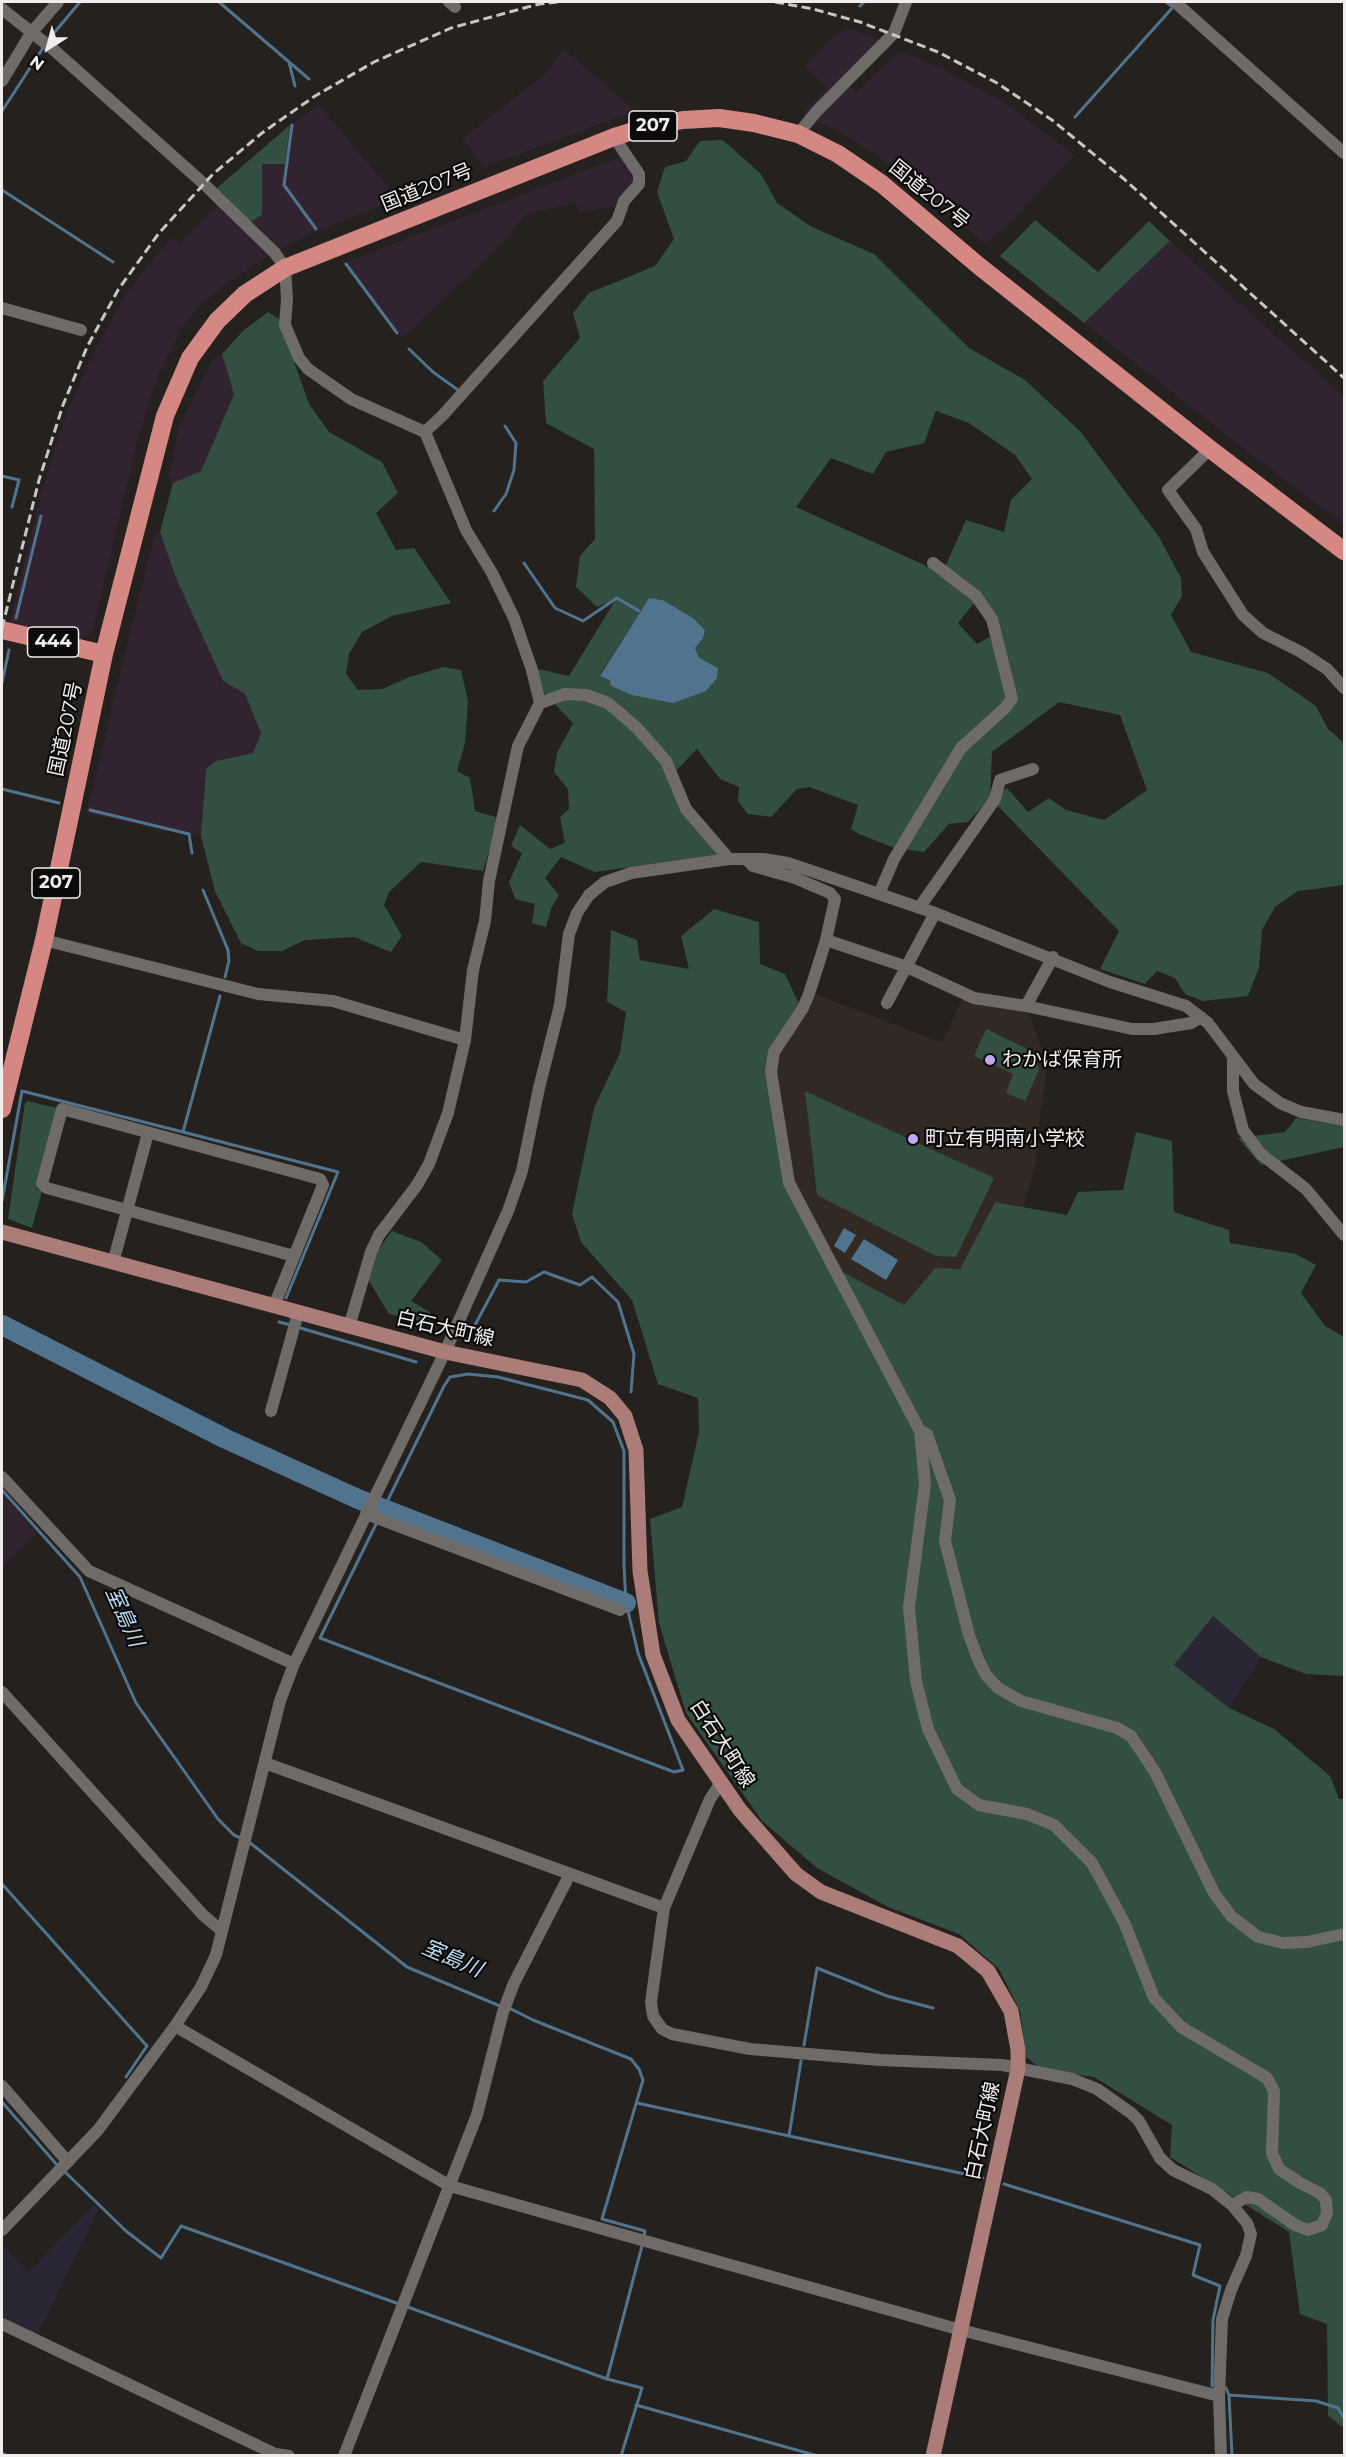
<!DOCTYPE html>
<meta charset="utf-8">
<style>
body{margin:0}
#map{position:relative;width:1346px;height:2457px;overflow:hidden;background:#24211e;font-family:Montserrat,sans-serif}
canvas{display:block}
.frame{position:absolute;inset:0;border:3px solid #f0edec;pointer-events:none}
.north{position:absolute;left:18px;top:18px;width:60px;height:60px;-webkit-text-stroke:4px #0c0b0a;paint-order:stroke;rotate:216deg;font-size:16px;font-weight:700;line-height:24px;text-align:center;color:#f0edec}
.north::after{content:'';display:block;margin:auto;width:21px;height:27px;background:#f0edec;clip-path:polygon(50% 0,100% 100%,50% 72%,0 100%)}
</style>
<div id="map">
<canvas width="1346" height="2457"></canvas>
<div class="frame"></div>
<div class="north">N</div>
</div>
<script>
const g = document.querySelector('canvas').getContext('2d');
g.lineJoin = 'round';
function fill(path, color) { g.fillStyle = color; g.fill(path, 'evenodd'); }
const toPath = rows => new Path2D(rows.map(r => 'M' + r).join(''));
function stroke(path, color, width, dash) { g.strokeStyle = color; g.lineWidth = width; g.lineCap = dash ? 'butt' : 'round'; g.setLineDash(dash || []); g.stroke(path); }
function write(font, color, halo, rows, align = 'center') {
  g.font = font + ' Montserrat,"Noto Sans JP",sans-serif'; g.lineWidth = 4.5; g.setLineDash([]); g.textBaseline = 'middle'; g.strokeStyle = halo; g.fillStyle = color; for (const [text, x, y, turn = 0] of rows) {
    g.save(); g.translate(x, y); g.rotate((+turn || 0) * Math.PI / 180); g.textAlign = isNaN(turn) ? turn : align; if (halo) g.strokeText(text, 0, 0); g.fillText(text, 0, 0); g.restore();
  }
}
fill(toPath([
 [845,27,894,44,850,86,856,92,900,51,941,68,1002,101,1075,155,987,245,877,156,838,131,802,114,826,87,804,66],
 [564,49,635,111,484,167,462,139,546,73],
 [319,105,398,199,315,232,278,251,250,222,262,215,262,164,285,164,290,125],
 [623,156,636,179,616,206,580,213,576,203,526,214,514,230,407,335,399,337,343,263],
 [218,205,271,254,235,278,199,305,182,328,153,388,139,435,92,633,80,640,10,622,44,483,68,410,95,349,126,293,171,237,179,244],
 [1170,241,1344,397,1344,524,1257,459,1084,323],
 [222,354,234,393,201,471,173,483,169,476,178,430,213,360],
 [160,532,176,578,223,681,245,694,261,733,254,753,216,761,206,769,201,836,183,835,86,813,154,536],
 [2,1493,37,1533,2,1566]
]), '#312330');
fill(toPath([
 [1213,1616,1261,1657,1229,1708,1174,1665],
 [94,2205,98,2209,37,2336,2,2320,2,2245,28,2272]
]), '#2b2636');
fill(toPath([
 [816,994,942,1043,962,999,1028,1010,1044,1055,1046,1077,1040,1116,1036,1161,1024,1207,995,1202,960,1270,935,1268,904,1305,840,1271,795,1181,776,1073,777,1054,808,1012]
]), '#312922');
fill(toPath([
 [290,125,285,164,262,164,262,215,250,222,217,188],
 [723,140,761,174,777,203,812,227,874,254,969,348,1025,380,1080,431,1159,537,1181,578,1182,596,1171,615,1191,652,1268,673,1316,706,1328,729,1344,743,1344,885,1298,891,1275,907,1262,930,1259,968,1248,996,1203,1001,1185,994,1175,978,1157,971,1145,984,1100,969,1119,931,990,798,968,822,949,824,924,852,895,848,859,834,851,829,858,805,809,787,797,789,771,817,748,814,738,801,739,787,720,779,697,749,670,777,680,810,718,855,595,872,561,857,545,878,559,895,551,909,546,927,532,923,535,904,515,899,509,882,522,853,511,846,520,825,550,849,565,843,560,817,569,809,568,789,554,772,557,753,573,723,543,692,537,669,569,676,616,599,597,607,576,587,580,556,595,539,594,449,546,423,543,381,580,338,573,313,589,293,655,266,674,239,657,192,665,167,686,161,700,141],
 [936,411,969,423,1015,455,1032,479,1011,500,1004,532,966,520,941,576,929,567,796,507,831,458,873,474,886,452,924,443],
 [649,598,663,600,693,618,705,630,703,639,695,648,699,658,611,686,611,680,600,675],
 [975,602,1000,631,977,644,958,623],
 [1059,702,1120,715,1147,790,1104,820,1066,810,1049,798,1028,812,1007,788,990,797,992,752],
 [1035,220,1098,272,1149,221,1170,241,1084,323,1000,256],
 [268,312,279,319,309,404,329,432,382,462,398,493,376,513,396,550,414,548,451,603,392,616,362,632,349,654,346,674,358,690,382,689,410,677,443,667,461,670,468,701,465,743,457,771,470,778,475,811,499,818,483,871,421,862,389,892,384,905,402,936,391,952,354,937,305,940,282,951,258,951,241,943,215,891,201,836,206,769,216,761,253,753,261,733,245,694,223,681,176,578,160,532,173,483,201,471,234,394,222,354,244,330],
 [714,909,759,922,760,964,785,974,799,1004,777,1054,776,1073,795,1181,841,1271,904,1305,935,1268,960,1269,995,1202,1067,1215,1078,1192,1123,1190,1136,1132,1172,1141,1174,1212,1229,1230,1230,1243,1296,1254,1316,1265,1301,1293,1325,1326,1344,1337,1344,1676,1306,1674,1261,1657,1213,1616,1174,1665,1229,1708,1274,1729,1330,1776,1339,1799,1344,1799,1344,2428,1328,2416,1327,2324,1300,2314,1289,2232,1170,2157,1172,2125,1094,2077,1043,2070,1026,2057,1020,2011,999,1969,959,1934,888,1907,817,1868,762,1821,686,1713,659,1623,650,1519,682,1507,699,1432,698,1398,658,1384,632,1300,581,1242,572,1214,594,1108,620,1053,626,1012,607,1002,611,930,637,940,640,960,689,969,681,936],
 [986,1029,1036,1053,1039,1070,1025,1101,1006,1093,1013,1074,974,1056],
 [805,1091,994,1178,956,1257,936,1256,817,1195],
 [28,1101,57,1108,36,1189,42,1191,32,1228,8,1219,25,1103],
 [1296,1118,1344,1126,1344,1147,1261,1165,1238,1138,1285,1132],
 [392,1231,421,1242,442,1260,411,1301,431,1313,430,1323,389,1314,368,1279,377,1252]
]), '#324f42');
fill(toPath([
 [649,598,663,600,693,618,705,630,703,639,695,648,699,658,718,668,717,678,706,691,673,703,632,695,611,686,610,680,600,676],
 [844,1228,856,1235,845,1253,834,1246],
 [864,1239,898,1260,886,1280,851,1259]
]), '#51748e');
stroke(toPath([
 [219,2,309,79],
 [860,6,864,2],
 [48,40,80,2],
 [289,62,295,86],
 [2,111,45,45],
 [1075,117,1173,7,1166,2],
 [292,125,284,185,316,229],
 [2,190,113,262],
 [346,264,397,333],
 [409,349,433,372,458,390],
 [2,476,19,480,12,507],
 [494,511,506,494,514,470,516,443,505,426],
 [524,563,555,608,583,621,617,598,639,611],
 [16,618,41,516],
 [2,683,9,650],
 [2,789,59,803],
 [90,810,189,834,192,853],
 [203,890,228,950,229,961,225,977],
 [220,996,183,1132,338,1172,286,1298],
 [2,1201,22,1091,183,1132],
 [279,1322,291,1325],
 [297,1327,416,1362],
 [467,1340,499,1280,526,1282,544,1272,580,1285,592,1277,618,1302,634,1354,631,1392],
 [468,1374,498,1377,588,1400,613,1422,624,1451,624,1566,626,1603,638,1653,683,1770,674,1772,320,1638,444,1386,450,1377,468,1374],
 [2,1490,80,1577,136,1703,218,1819,234,1835,241,1838],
 [249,1842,407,1967,500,2006],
 [2,1884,147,2046,126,2077],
 [507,2007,533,2020,631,2059,639,2069,643,2080,602,2219,645,2231,644,2236],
 [804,2045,817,1968,887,1996,933,2008],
 [2,2102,58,2166],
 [637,2103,983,2178],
 [789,2136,801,2061],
 [63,2170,126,2231,161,2258,181,2226,399,2304],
 [1004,2184,1200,2245,1193,2275,1220,2286,1213,2320,1212,2386],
 [405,2306,607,2379],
 [1226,2388,1229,2395,1232,2456],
 [1229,2395,1316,2401,1338,2408,1344,2418],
 [636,2405,818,2456],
 [2,2453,8,2456],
 [621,2456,642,2388,607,2379,643,2242]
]), '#51748e', 3);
stroke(toPath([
 [2,1325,226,1439,358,1499,626,1603]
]), '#51748e', 20);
stroke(toPath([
 [449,2,455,7],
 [1175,2,1344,153],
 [2,9,54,50,204,184,275,253,285,268,287,299,285,325,299,358,308,369,351,399,425,432,466,530,492,573,514,618,532,670,540,703,518,746,489,881,485,921,473,970,465,1040,448,1113,429,1164,417,1185,379,1235,371,1252,349,1327],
 [2,81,31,33,58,2],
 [798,134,816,112,894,33,906,2],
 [2,308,81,330],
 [425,432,443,415,617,221,624,201,639,184,639,174,614,137],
 [1210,449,1168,490,1196,529,1203,552,1243,615,1263,633,1301,652,1327,669,1344,688],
 [540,703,565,694,586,695,608,703,637,728,666,761,686,809,729,859],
 [746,859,753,866,795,878,830,893,835,899,826,940,809,994,803,1008,774,1052,771,1072,789,1183,920,1431,925,1484,909,1607,916,1681,928,1729,957,1789,979,1805,1027,1814,1054,1825,1092,1863,1124,1922,1154,1998,1181,2027,1267,2078,1274,2091,1272,2153,1279,2169,1300,2183,1320,2193,1326,2200,1327,2213,1322,2225,1308,2230,1295,2225,1258,2199,1247,2197,1232,2205],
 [879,894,894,859,961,748,1005,708,1012,699,992,619,976,596,933,563],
 [919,908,995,799,1000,780,1033,769],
 [44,940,258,994,333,1001,465,1040],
 [826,940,907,967,974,998,1026,1006,1132,1029,1154,1029,1191,1023,1201,1017],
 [887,1003,935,913],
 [1026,1006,1053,957],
 [1233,1059,1233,1091,1243,1130,1261,1154,1306,1189,1344,1235],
 [113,1263,148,1133],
 [274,1306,323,1185,320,1179,62,1109,42,1184,47,1188,294,1256],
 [271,1411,298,1313],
 [920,1431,927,1434,950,1500,945,1541,969,1635,978,1659,986,1675,998,1688,1021,1701,1117,1728,1131,1736,1155,1772,1214,1893,1231,1916,1258,1937,1283,1943,1307,1942,1344,1934],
 [2,1477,89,1571,294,1664],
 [366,1514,620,1610],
 [2,1692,203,1915,222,1931],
 [265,1763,664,1908,651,2002,653,2016,662,2029,672,2034,750,2049,880,2060,1002,2065,1072,2079,1097,2089,1131,2113,1139,2121,1160,2158,1173,2170,1212,2189,1232,2205,1247,2223,1251,2234,1246,2256,1231,2290,1222,2319,1219,2396,1221,2456],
 [664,1908,710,1799,720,1784],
 [175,2026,450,2186,961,2330,1219,2396],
 [2,2086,68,2162],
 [2,2230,98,2130,175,2026,201,1987,216,1955,280,1701,294,1664,445,1352,508,1211,522,1171,539,1088,560,1005,569,934,577,913,589,895,605,882,631,873,729,859,763,859,788,863,935,913,1110,982,1186,1006,1208,1023,1254,1084,1280,1103,1301,1112,1344,1120],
 [2,2324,275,2454],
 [275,2456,275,2454,289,2456],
 [344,2456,477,2115,503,2012,514,1983,570,1874]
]), '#6f6b68', 12);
stroke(toPath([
 [2,1232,445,1352,582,1380,610,1398,625,1416,636,1450,640,1571,653,1655,678,1720,740,1810,796,1874,821,1892,958,1946,988,1971,1011,2011,1018,2050,1018,2069,933,2456]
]), '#ac7c78', 15);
stroke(toPath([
 [2,630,104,654],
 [2,1109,44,940,104,654,165,416,190,358,217,321,245,294,285,268,614,137,646,127,683,120,719,118,754,123,798,134,838,154,882,184,979,266,1210,449,1344,551]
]), '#d48783', 18);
stroke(toPath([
 [775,2,813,9,860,22,938,52,997,83,1052,120,1124,179,1344,378],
 [2,628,39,480,63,405,87,347,118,290,159,233,213,174,262,133,315,96,374,62,451,28,539,4,558,2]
]), '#c8c5c4', 3, [9, 4.5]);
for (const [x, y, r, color] of [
 [990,1060,6,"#c1a8f3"],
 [913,1139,6,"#c1a8f3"]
]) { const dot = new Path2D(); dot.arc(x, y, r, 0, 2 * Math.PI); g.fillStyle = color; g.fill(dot); stroke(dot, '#0c0b0a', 2); }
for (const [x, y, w] of [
 [653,126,48],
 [53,642,51],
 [56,883,48]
]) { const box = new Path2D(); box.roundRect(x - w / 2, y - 15, w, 30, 4.5); g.fillStyle = '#0c0b0a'; g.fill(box); stroke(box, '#f0edec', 1.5); }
write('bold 18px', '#f0edec', null, [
 ["207",653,126],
 ["444",53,642],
 ["207",56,883]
]);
write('20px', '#f0edec', '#0c0b0a', [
 ["国道207号",427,188,-22],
 ["国道207号",929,195,39],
 ["国道207号",66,729,-78],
 ["白石大町線",445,1329,13],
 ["白石大町線",722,1744,57],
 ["白石大町線",983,2131,-78]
]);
write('20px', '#f0edec', '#0c0b0a', [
 ["わかば保育所",1002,1060],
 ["町立有明南小学校",925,1139]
], 'left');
write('italic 21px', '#b9dbf6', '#0c0b0a', [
 ["室島川",124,1617,66],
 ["室島川",452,1959,23]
]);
</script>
